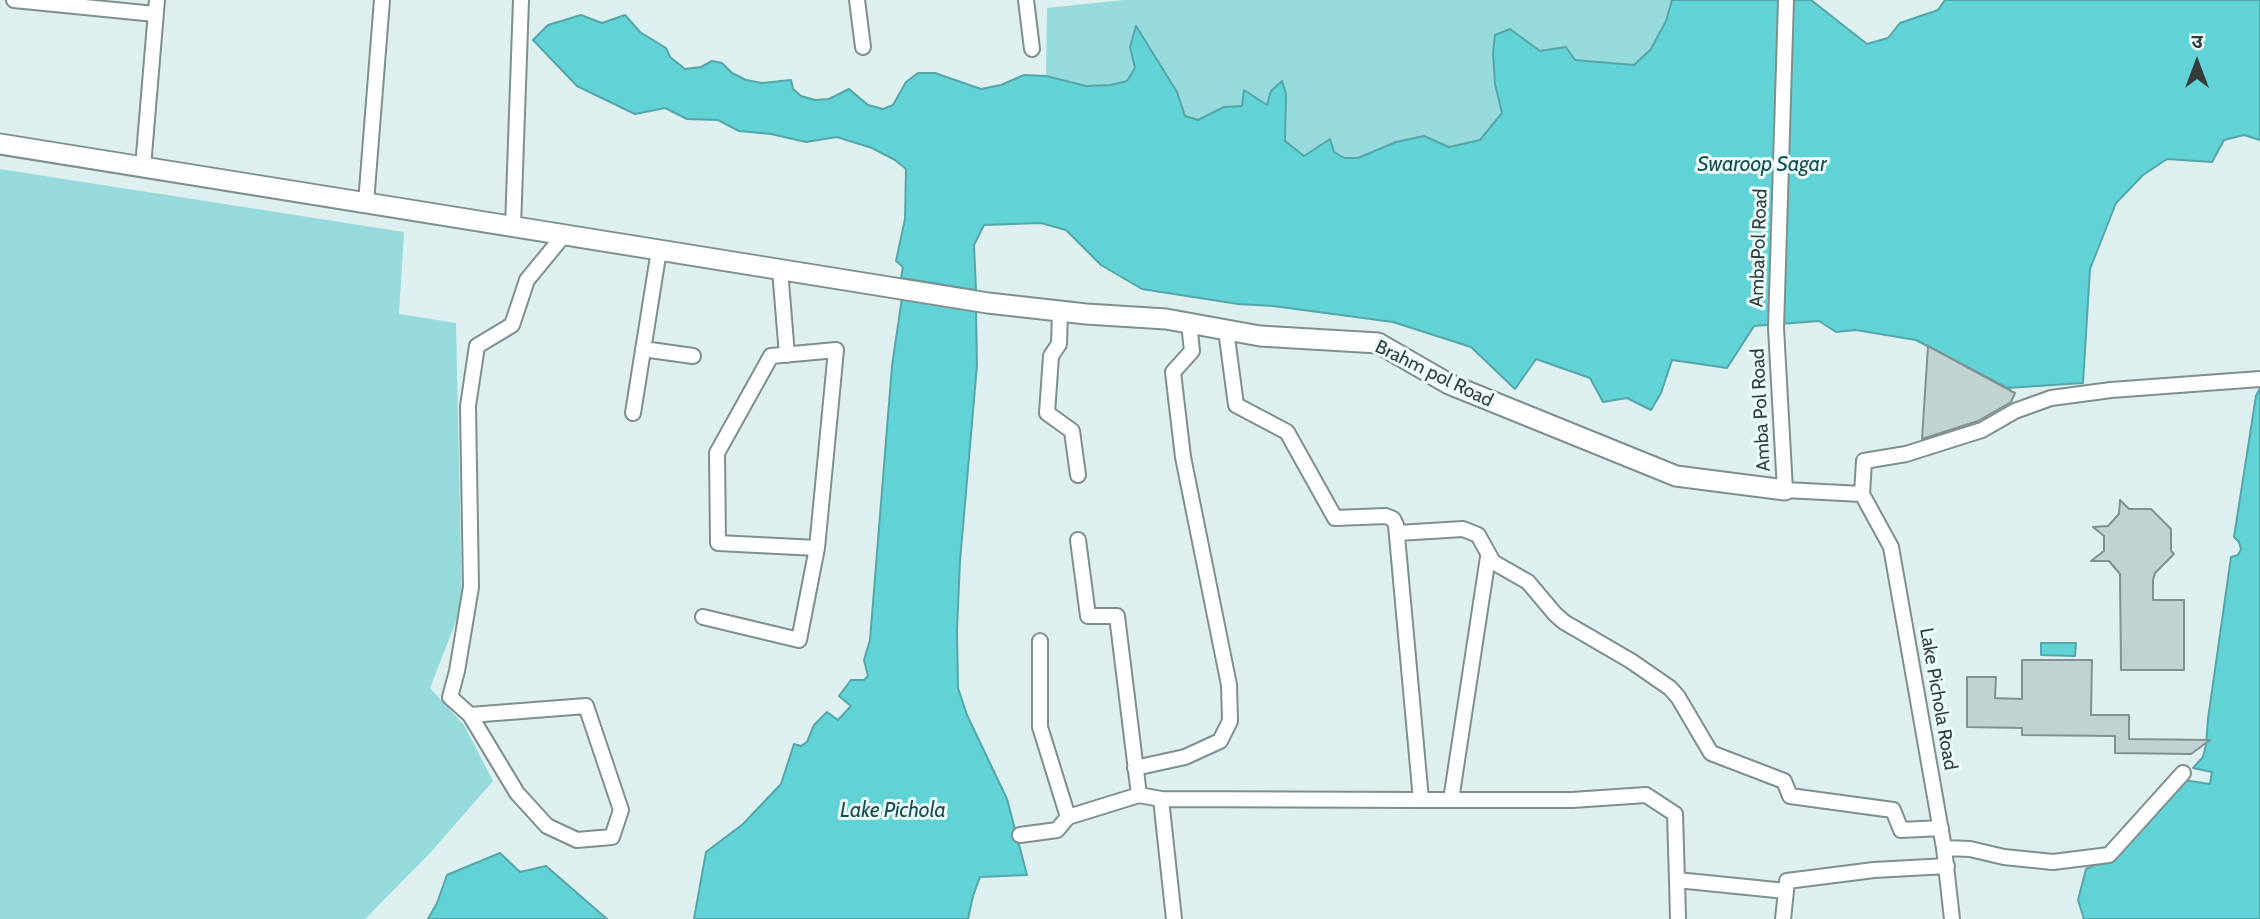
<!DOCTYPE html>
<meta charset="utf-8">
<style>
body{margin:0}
#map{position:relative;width:2260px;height:919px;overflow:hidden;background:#ddefef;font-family:Cabin,"Noto Sans Devanagari",sans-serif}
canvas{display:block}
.north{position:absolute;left:2162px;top:28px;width:70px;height:70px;-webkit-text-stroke:5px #eafcfc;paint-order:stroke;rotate:0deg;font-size:19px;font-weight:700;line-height:28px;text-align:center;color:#353c3c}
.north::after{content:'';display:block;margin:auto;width:24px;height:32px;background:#353c3c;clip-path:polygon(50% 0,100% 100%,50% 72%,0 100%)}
</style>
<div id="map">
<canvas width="2260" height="919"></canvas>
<div class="north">उ</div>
</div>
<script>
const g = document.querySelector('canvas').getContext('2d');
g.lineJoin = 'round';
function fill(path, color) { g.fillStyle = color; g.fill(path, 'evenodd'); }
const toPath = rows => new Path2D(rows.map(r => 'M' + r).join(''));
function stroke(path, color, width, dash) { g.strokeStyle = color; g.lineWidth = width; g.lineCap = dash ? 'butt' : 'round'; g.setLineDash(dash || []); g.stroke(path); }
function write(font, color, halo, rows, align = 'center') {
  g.font = font + ' Cabin,sans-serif'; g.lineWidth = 6; g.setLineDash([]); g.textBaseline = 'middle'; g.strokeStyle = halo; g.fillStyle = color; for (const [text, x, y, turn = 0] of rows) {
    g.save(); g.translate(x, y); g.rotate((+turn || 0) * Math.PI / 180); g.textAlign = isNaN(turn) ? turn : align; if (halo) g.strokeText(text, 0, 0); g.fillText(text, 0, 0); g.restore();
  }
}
fill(toPath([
 [1124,0,1672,0,1666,21,1651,49,1634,65,1575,60,1566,47,1540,51,1510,29,1493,53,1495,84,1502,113,1480,140,1449,147,1424,136,1396,142,1358,158,1344,158,1334,152,1304,156,1285,141,1286,95,1281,82,1267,105,1244,91,1243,106,1224,107,1198,120,1185,116,1177,92,1136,27,1130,47,1135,68,1127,81,1111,85,1086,86,1046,76,1047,8],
 [0,169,404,232,399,314,456,323,462,606,430,688,464,725,493,781,430,853,365,919,0,919]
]), '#97dadc');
const water = toPath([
 [1672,0,1811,0,1867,44,1888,38,1900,23,1938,10,1945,0,2260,0,2260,140,2244,135,2224,140,2212,162,2167,159,2143,175,2116,203,2090,269,2083,383,2007,388,1916,340,1856,330,1836,332,1819,321,1754,326,1727,368,1672,360,1661,393,1651,410,1627,398,1603,402,1590,378,1536,359,1515,389,1471,347,1393,322,1273,306,1238,304,1142,289,1101,265,1066,230,1041,223,984,225,974,245,976,290,901,278,903,267,896,261,905,219,906,169,895,160,872,148,837,137,806,142,771,134,739,131,718,120,687,119,665,108,635,114,577,86,533,40,548,25,581,15,602,23,625,15,640,32,666,48,670,57,685,69,701,67,712,61,722,63,732,73,746,80,762,83,791,80,793,89,801,96,815,100,829,99,849,89,868,105,883,109,893,105,906,82,918,73,935,73,981,89,1001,85,1024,75,1046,76,1086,86,1111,85,1127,81,1135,68,1130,47,1136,26,1177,92,1185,116,1198,120,1224,107,1242,106,1244,90,1267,105,1271,91,1282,81,1286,94,1285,141,1304,156,1330,139,1334,152,1344,158,1358,158,1396,142,1424,136,1449,147,1480,140,1502,113,1495,84,1493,53,1495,35,1510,29,1540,51,1566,47,1575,60,1634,65,1651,49,1666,21,1672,0],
 [902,298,976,311,977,365,960,561,957,630,958,688,967,715,1007,799,1027,875,980,877,973,896,968,919,694,919,706,852,743,824,781,784,794,744,801,746,807,742,814,725,827,712,838,720,851,706,839,696,851,680,864,680,868,676,864,660,870,640,892,366,902,298],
 [2260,388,2260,919,2084,919,2078,900,2086,869,2112,857,2183,780,2210,784,2212,772,2193,768,2203,757,2206,745,2208,719,2231,557,2238,555,2241,549,2239,542,2234,537,2256,396,2260,388],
 [2041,643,2076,643,2075,656,2041,655,2041,643],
 [500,853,520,872,546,866,607,919,428,919,437,903,447,875,500,853]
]);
fill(water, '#61d3d6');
stroke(water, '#54a6a8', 2);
const building = toPath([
 [1928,346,2015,393,2011,402,1978,421,1922,439,1928,346],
 [2120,500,2129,509,2151,509,2171,529,2171,551,2174,554,2155,573,2153,580,2153,600,2184,600,2184,670,2121,670,2120,574,2109,561,2091,561,2104,551,2104,536,2093,527,2108,526,2119,514,2120,500],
 [2022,660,2092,660,2091,715,2129,715,2129,739,2210,740,2191,754,2115,753,2115,736,2022,735,2022,728,1967,727,1967,677,1996,677,1995,698,2022,699,2022,660]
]);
fill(building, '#c1d2d2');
stroke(building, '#819191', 2);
const minor = toPath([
 [14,0,155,14],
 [857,0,863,47],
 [1026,0,1032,49],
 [1786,0,1776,328,1785,490,1862,494],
 [143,167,157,0],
 [366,203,382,0],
 [513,227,521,0],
 [780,270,787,355],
 [1060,311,1059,344,1051,356,1047,413,1072,431,1078,475],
 [1226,330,1236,405,1287,432,1335,518,1386,516,1393,519,1396,525,1421,800],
 [643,349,693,356],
 [836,350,817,548,718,543,717,453,771,356,836,350],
 [633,413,659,250],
 [1398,533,1463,529,1478,535,1493,562,1528,582,1555,614,1564,622,1631,661,1670,688,1678,697,1711,753,1784,781,1790,796,1893,810,1901,830,1941,828],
 [1078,540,1088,616,1117,616,1139,795],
 [703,617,799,640,817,548],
 [1040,641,1040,727,1068,817],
 [470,715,586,706,621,810,612,837,577,840,547,826,517,793,470,715,450,697,457,671,471,587,468,406,477,346,512,325,527,280,564,235],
 [1135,768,1185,757,1220,741,1230,721,1229,685,1183,457,1173,372,1192,351,1189,323],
 [1161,799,1174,919],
 [1451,800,1488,557],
 [1020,835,1057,830,1068,817,1139,795,1161,799,1421,800,1572,800,1646,795,1675,814,1677,880],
 [1944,848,1970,849,2004,857,2053,862,2109,855,2183,773],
 [1678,919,1677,880,1786,891,1787,881,1874,870,1947,866],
 [1783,919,1786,891],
 [1952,919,1944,848,1891,547,1862,494,1864,461,1906,454,1982,430,2015,411,2051,398,2111,390,2260,379]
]);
const tertiary = toPath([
 [0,144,988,303,1086,314,1166,319,1260,336,1378,343,1449,384,1676,476,1785,490]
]);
stroke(minor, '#7f8f8f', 18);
stroke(tertiary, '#7f8f8f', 23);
stroke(minor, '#fff', 14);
stroke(tertiary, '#fff', 19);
write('19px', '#353c3c', '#eafcfc', [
 ["AmbaPol Road",1759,248,-88],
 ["Brahm pol Road",1434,374,26],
 ["Amba Pol Road",1761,410,-93],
 ["Lake Pichola Road",1938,699,80]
]);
write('italic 21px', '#1a4d4e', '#eafcfc', [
 ["Swaroop Sagar",1762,165],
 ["Lake Pichola",893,811]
]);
</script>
